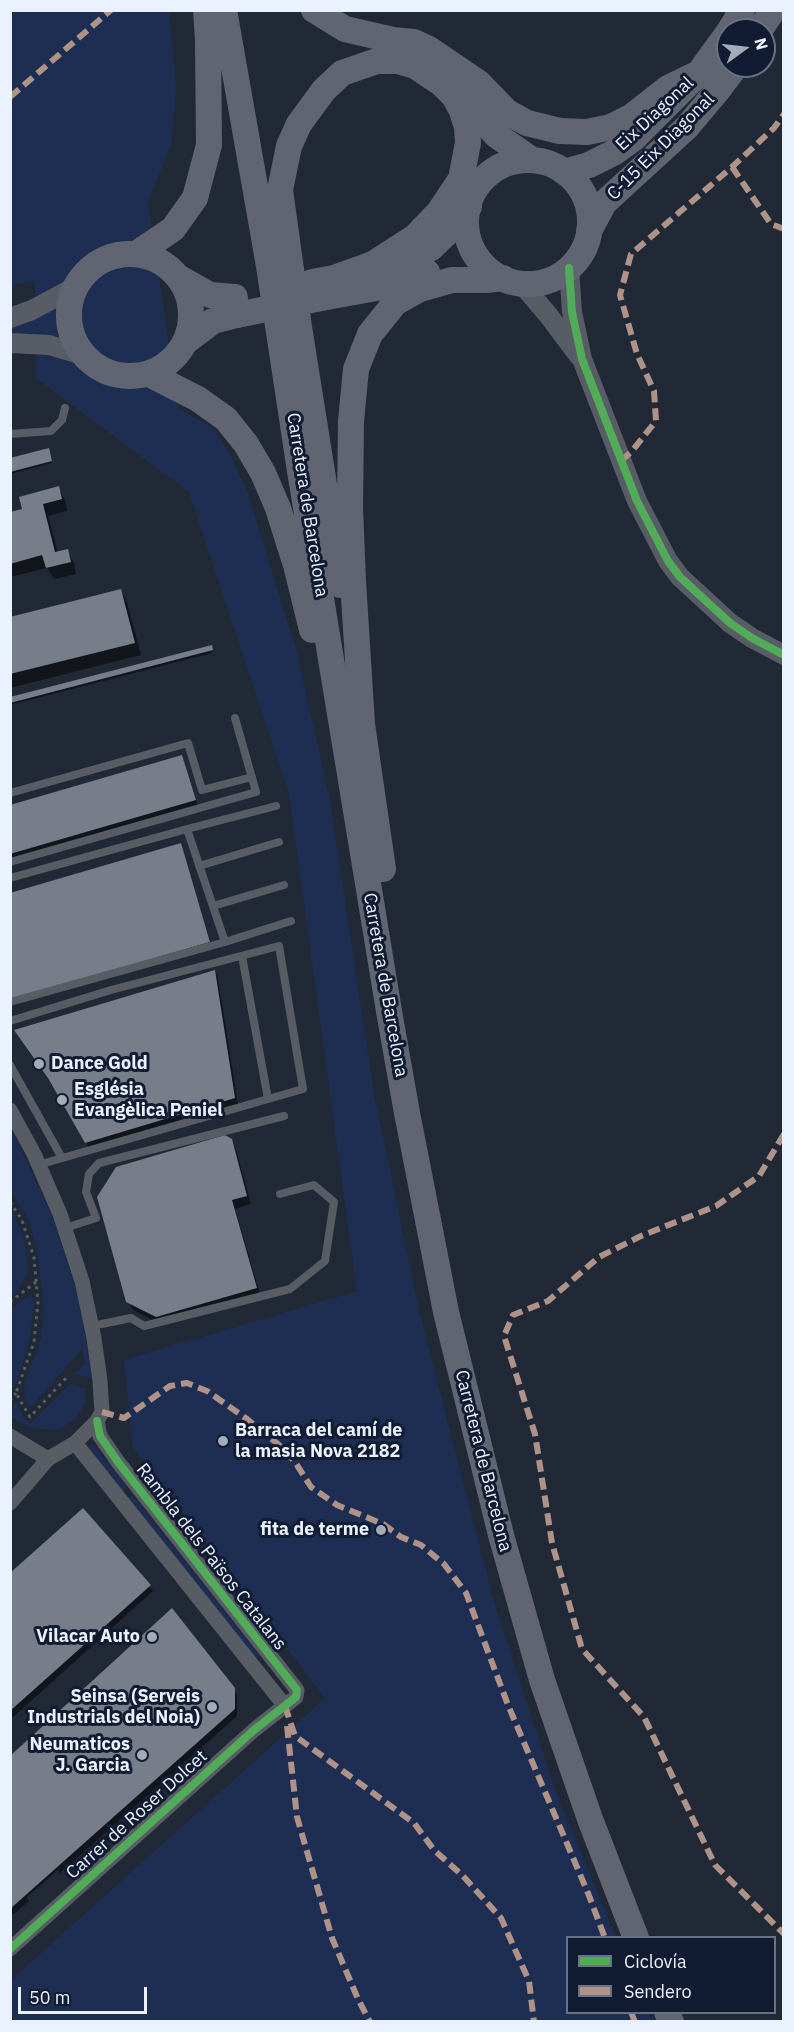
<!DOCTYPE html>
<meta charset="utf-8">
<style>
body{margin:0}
#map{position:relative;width:794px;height:2032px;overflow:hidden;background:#222936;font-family:"IBM Plex Sans",sans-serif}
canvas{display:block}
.frame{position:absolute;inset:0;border:12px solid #ebf2ff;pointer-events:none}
.legend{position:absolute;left:566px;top:1936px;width:210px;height:78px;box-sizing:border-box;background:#111c33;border:2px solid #687285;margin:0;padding:8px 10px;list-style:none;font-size:18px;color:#ebf2ff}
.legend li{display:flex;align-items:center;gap:12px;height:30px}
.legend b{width:30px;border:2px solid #687285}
.north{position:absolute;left:716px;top:18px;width:60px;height:60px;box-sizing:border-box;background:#111c33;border:2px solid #687285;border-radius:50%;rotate:75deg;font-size:16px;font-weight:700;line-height:24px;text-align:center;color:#ebf2ff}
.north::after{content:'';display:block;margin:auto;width:21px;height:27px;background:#a5acb9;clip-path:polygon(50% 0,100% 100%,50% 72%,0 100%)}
.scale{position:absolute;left:18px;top:1987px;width:129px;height:27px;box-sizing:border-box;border:3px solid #ebf2ff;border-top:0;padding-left:8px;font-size:18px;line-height:21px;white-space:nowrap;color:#ebf2ff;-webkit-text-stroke:4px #111c33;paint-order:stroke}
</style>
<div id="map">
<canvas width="794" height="2032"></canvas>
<div class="frame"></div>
<ul class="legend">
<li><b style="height:8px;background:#51ab58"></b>Ciclovía</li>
<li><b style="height:8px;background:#af9288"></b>Sendero</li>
</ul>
<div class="north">N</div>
<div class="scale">50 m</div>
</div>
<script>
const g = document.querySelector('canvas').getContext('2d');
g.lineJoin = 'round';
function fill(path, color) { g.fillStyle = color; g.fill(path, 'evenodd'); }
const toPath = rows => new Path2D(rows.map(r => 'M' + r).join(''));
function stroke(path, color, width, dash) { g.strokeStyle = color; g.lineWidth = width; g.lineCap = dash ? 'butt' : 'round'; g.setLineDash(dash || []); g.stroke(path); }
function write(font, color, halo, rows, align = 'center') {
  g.font = font + ' "IBM Plex Sans",sans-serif'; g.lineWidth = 6; g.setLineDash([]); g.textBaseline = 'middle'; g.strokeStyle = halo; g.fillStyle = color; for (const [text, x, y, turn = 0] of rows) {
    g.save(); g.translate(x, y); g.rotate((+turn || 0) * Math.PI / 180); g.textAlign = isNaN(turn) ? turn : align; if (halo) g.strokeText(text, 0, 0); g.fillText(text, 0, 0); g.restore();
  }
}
fill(toPath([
 [11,11,169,11,176,87,171,146,148,201,178,408,213,428,230,454,247,491,296,649,329,795,374,1093,419,1310,494,1602,555,1789,616,1937,568,1938,568,2012,648,2013,653,2021,11,2021,10,1981,325,1698,133,1448,124,1360,357,1291,289,794,189,492,36,378,36,335,11,333,11,323,35,314,35,281,11,285],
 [10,1126,53,1218,74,1282,85,1332,92,1378,74,1374,85,1364,82,1349,31,1407,25,1399,24,1385,41,1339,44,1304,37,1253,29,1221,11,1191],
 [11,1210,15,1216,24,1240,29,1272,16,1293,11,1296],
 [31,1293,34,1305,30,1339,18,1378,11,1391,11,1309],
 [70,1384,86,1389,85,1404,75,1420,57,1430,31,1428,11,1417,11,1410,16,1400,22,1414,30,1424],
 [90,1445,94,1446,127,1487,122,1491,89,1450],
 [132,1495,259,1655,255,1658,128,1499]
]), '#1d2e52');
fill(toPath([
 [50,452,52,463,10,474,10,460],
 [58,488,65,500,67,511,48,516,58,553,67,551,74,563,76,574,54,579,47,568,10,577,10,513,23,510],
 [120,590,127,602,141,655,10,688,10,618],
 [211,647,212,653,10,705,10,699],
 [182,756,198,806,10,861,10,807],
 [180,845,183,851,212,947,10,1006,10,895],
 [215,972,218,978,238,1104,89,1148,66,1104],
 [231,1140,236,1150,251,1204,235,1209,261,1297,161,1325,133,1310,128,1301],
 [83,1510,153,1591,10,1720,10,1575],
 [234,1689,237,1696,237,1716,60,1873,58,1870,27,1897,29,1901,10,1917,10,1758]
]), '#0007');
fill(toPath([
 [49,448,52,461,10,472,10,458],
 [59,486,62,499,43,504,55,552,68,549,71,562,46,568,42,555,10,564,10,512,22,509,19,497],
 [121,589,135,643,10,674,10,617],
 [212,645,213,650,10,703,10,697],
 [182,755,196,800,10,854,10,805],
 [181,843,210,942,10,1000,10,893],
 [215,970,235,1098,85,1143,48,1078,14,1030],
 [225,1135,232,1139,247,1196,232,1200,257,1288,156,1317,126,1302,97,1197,116,1167],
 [83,1508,151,1585,10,1711,10,1573],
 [172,1608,235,1688,235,1709,10,1909,10,1756]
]), '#777e8a');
stroke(toPath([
 [10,1202,22,1220,34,1258,38,1302,34,1342,16,1393,30,1417,68,1376],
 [10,1302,36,1282],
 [10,1401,16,1393]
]), '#595e66', 3, [3, 4.5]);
stroke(toPath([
 [10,434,51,431,62,420,65,408],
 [10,793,188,743,202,790,252,777],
 [187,829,276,806],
 [10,862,256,792,235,718],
 [199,866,279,842],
 [10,878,187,829,225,942,10,1002],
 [213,906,284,885],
 [225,942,291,921],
 [242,956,268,1099],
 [10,1021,111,990,279,946,303,1089,38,1165],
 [10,1065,62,1158],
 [65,1228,96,1218,86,1192,89,1174,99,1163,284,1116],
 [92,1326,131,1318,144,1326,290,1289,325,1261,334,1202,314,1185,280,1194]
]), '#585c65', 8);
stroke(toPath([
 [10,1110,34,1154,60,1214,82,1281,94,1338,100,1381,102,1412,97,1421,75,1443,48,1459,10,1503],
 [10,1436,48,1459],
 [75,1443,285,1706],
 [10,1949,254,1730,296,1697,297,1690,118,1462,100,1436,97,1421]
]), '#585c65', 15);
stroke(toPath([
 [569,268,572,312,582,359,637,501,668,561,680,577,730,623,752,638,784,655],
 [521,283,549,316,579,356],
 [10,318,32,310,75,287],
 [10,343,49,345,83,355]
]), '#585c65', 20);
stroke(toPath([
 [224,10,269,266,300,471,390,1017,407,1113,446,1312,501,1535,542,1680,590,1819,636,1938],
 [314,10,345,29,393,40,414,42,429,49,479,83,507,112,527,123,560,131,587,132,611,127,631,117,668,88,699,73],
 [730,30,742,10],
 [760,30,773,10],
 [468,90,485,123,496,135,532,160],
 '466 222a62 62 0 1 1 124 0a62 62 0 1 1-124 0Z',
 [564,172,589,165,615,152,633,139,699,73,728,33],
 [589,231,604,203,687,127,718,90,736,66],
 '69 315a61 61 0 1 1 122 0a61 61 0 1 1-122 0Z',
 [136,254,173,229,195,198,209,145,208,40,206,10],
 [399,265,431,248,456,224,469,207],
 [178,277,210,295,235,297],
 [312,282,334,278,373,264,415,237,439,212,461,179,468,143,467,127,462,111,454,96,442,84,415,66,398,61,377,61,342,73,324,90,299,124,289,146,280,190,299,327,340,585],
 [316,299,376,288,427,272],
 [185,342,213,321,237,315],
 [149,374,198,399,226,419,246,444,263,473,278,508,296,565,312,630],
 [383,869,362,724,353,581,350,508,351,421,356,369,370,334,395,303,420,289,452,280,486,280,503,278],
 [667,2012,671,2022]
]), '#606571', 26);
stroke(toPath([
 [237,315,316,299]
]), '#606571', 26);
stroke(toPath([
 [10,97,111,10],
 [732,167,771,224,784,229],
 [621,461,632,451,656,421,654,391,637,354,620,295,631,254,732,167,774,128,784,114],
 [784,1134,759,1176,716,1206,641,1236,599,1257,548,1301,513,1315,504,1336,535,1434,552,1543,582,1649,644,1717,715,1865,784,1934],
 [102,1412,124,1418,170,1386,187,1383,207,1391,247,1419,278,1444,295,1462,311,1487,337,1505,383,1524,401,1537,421,1545,444,1564,466,1593,508,1705,588,1893,605,1938],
 [285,1706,295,1736,414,1823,434,1850,463,1876,501,1918,529,1981,534,2022],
 [287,1726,297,1817,332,1938,358,1999,370,2022],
 [631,2012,635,2022]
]), '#af9288', 6, [12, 6]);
stroke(toPath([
 [569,268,572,312,582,359,637,501,668,561,680,577,730,623,752,638,784,655],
 [10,1949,254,1730,296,1697,297,1690,118,1462,100,1436,97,1421]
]), '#51ab58', 8);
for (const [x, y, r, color] of [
 [39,1064,6,"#a5acb9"],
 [62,1100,6,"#a5acb9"],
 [223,1441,6,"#a5acb9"],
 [381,1530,6,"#a5acb9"],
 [152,1637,6,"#a5acb9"],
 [212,1707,6,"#a5acb9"],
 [142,1755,6,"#a5acb9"]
]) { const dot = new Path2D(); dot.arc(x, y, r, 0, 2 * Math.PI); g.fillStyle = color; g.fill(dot); stroke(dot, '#111c33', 2); }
write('18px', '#ebf2ff', '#111c33', [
 ["Eix Diagonal",655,114,-43],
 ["C-15 Eix Diagonal",661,147,-45],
 ["Carretera de Barcelona",307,505,81],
 ["Carretera de Barcelona",385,985,80],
 ["Carretera de Barcelona",483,1461,76],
 ["Rambla dels Països Catalans",211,1557,52],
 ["Carrer de Roser Dolcet",137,1815,-42]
]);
write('bold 18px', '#ebf2ff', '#111c33', [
 ["Dance Gold",51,1064,"left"],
 ["Església",74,1090,"left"],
 ["Evangèlica Peniel",74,1111,"left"],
 ["Barraca del camí de",235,1431,"left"],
 ["la masia Nova 2182",235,1452,"left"],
 ["fita de terme",369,1530],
 ["Vilacar Auto",140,1637],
 ["Seinsa (Serveis",200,1697],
 ["Industrials del Noia)",200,1718],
 ["Neumaticos",130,1745],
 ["J. Garcia",130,1766]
], 'right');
</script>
